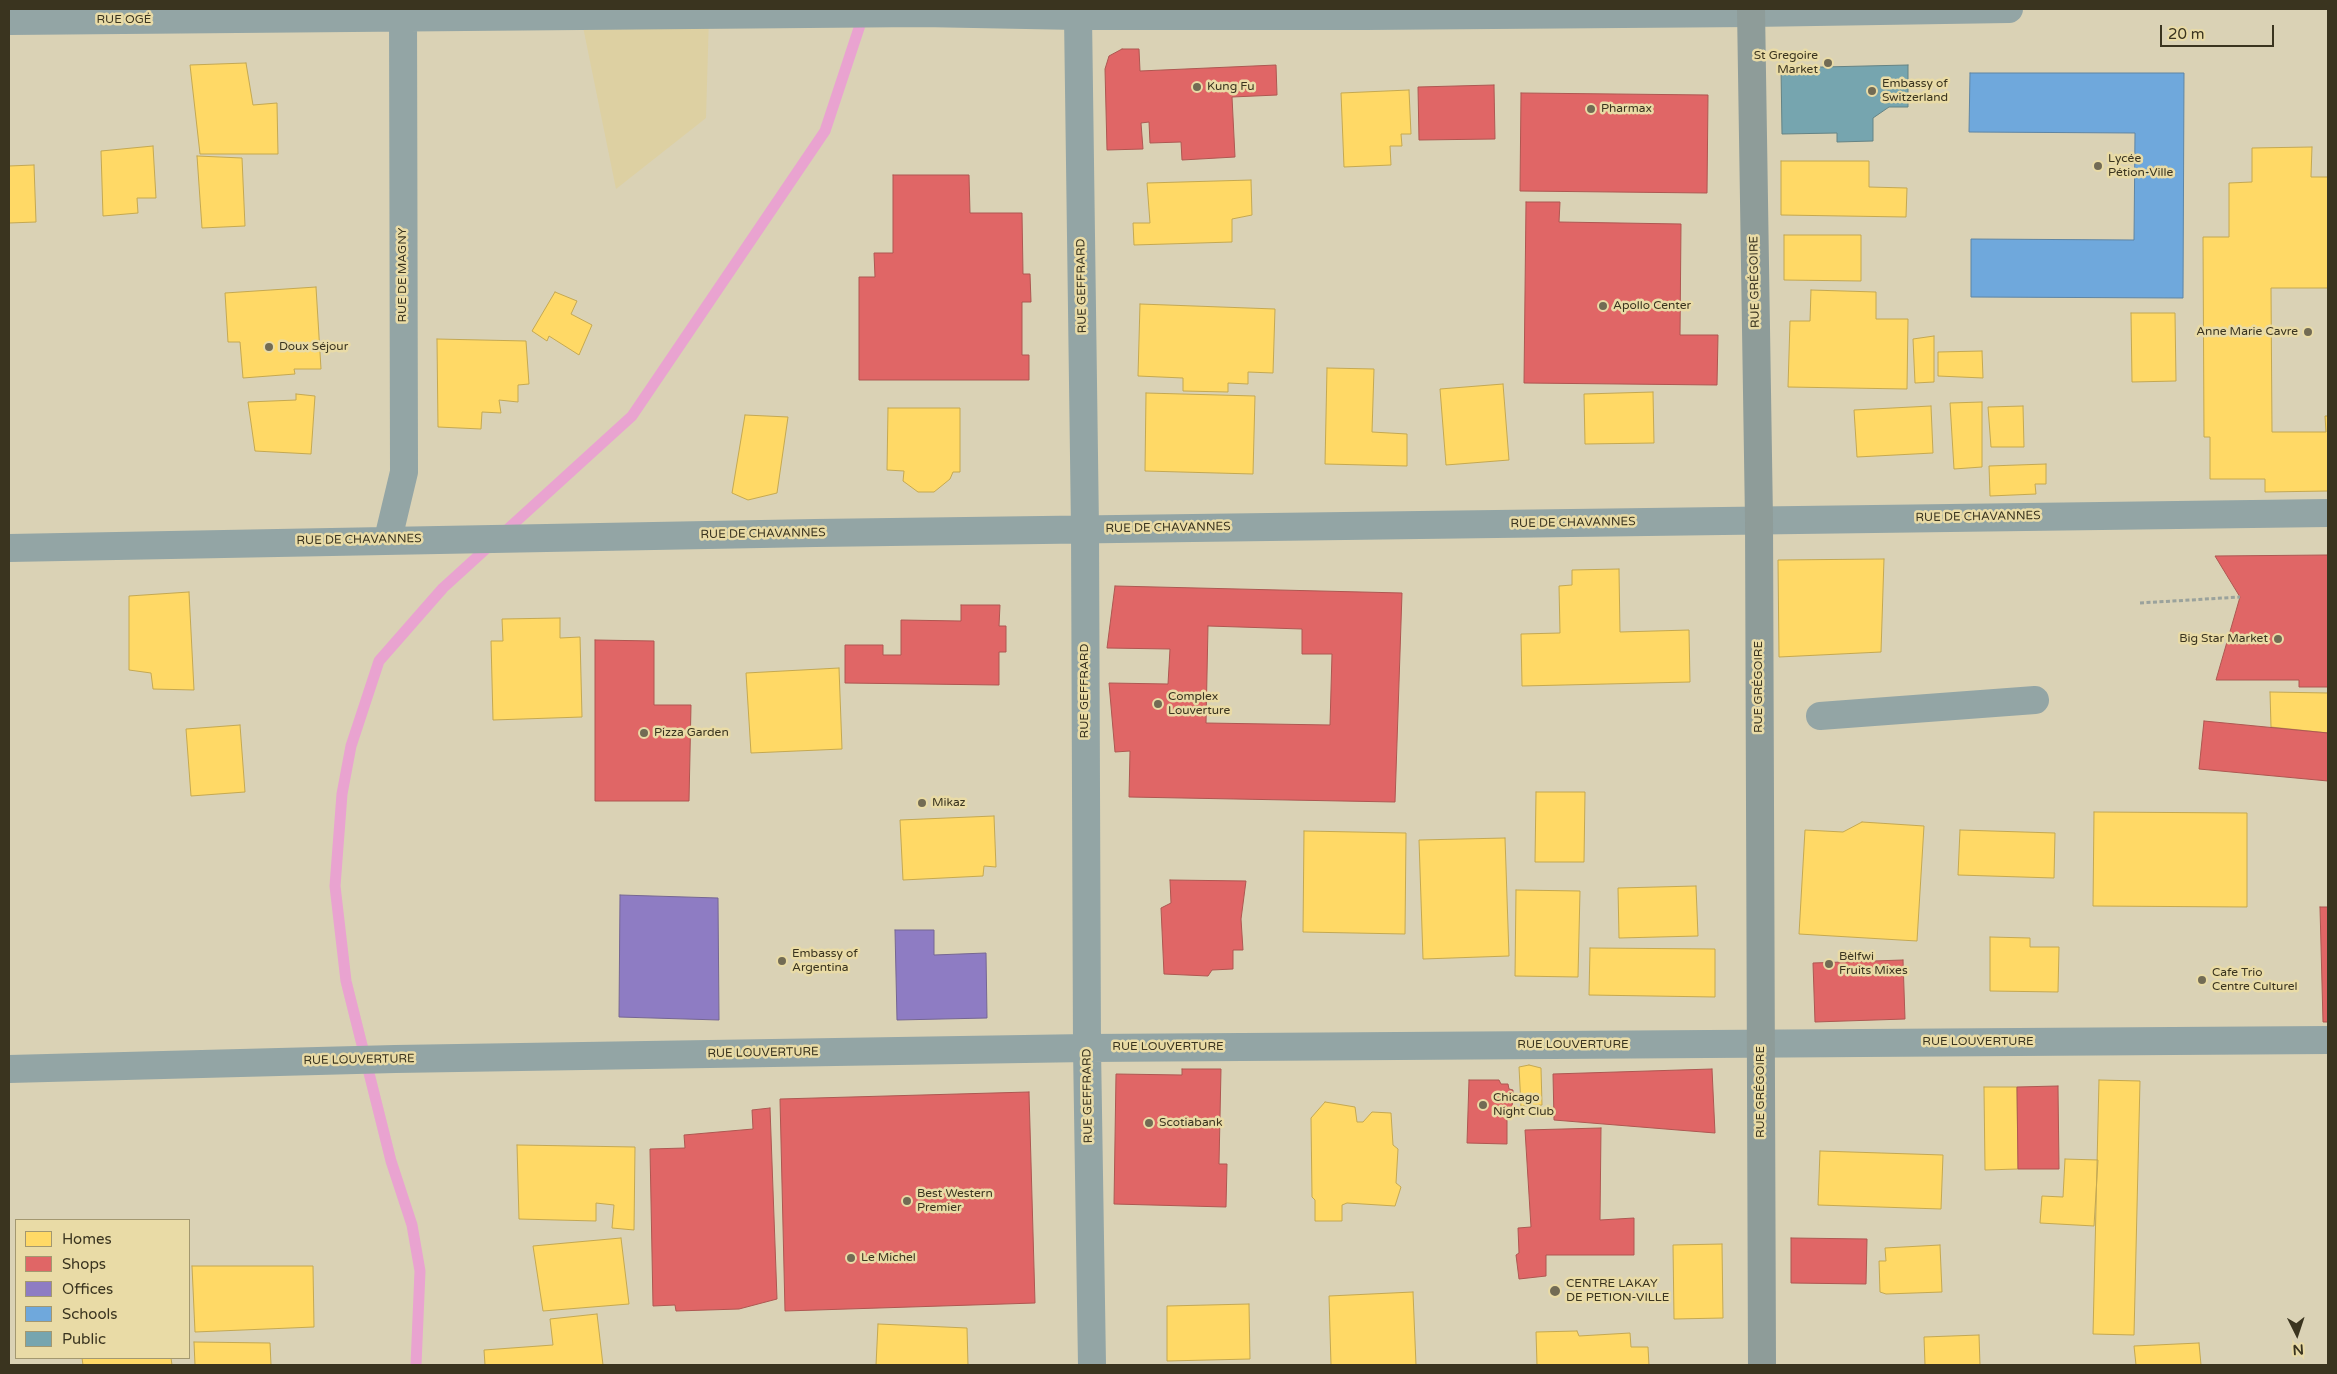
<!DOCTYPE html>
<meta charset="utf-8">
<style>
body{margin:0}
#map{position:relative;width:2337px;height:1374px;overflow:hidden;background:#dad2b5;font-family:"Varela Round",sans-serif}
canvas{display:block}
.frame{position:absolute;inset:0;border:10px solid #3a341f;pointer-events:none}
.legend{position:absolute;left:15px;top:1219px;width:175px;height:140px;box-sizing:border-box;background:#e9dba6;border:1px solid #a39870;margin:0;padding:6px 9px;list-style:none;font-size:15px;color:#3a341f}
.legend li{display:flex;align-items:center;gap:10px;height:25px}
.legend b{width:25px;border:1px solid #a39870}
.north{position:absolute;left:2272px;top:1309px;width:50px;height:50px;-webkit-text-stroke:4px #e9dba6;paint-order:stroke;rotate:176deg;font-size:14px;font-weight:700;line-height:20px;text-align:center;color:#3a341f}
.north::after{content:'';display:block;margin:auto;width:18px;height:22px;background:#3a341f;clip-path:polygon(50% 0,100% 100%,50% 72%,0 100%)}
.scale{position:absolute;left:2160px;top:25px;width:114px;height:22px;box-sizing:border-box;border:2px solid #3a341f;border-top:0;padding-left:6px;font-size:15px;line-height:18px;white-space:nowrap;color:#3a341f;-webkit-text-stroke:4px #e9dba6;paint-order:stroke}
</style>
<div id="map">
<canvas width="2337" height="1374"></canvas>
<div class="frame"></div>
<ul class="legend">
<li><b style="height:14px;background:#ffd966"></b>Homes</li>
<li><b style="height:14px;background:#e06666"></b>Shops</li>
<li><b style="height:14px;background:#8e7cc3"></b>Offices</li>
<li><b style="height:14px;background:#6fa8dc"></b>Schools</li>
<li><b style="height:14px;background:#76a5af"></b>Public</li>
</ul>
<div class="north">N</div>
<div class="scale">20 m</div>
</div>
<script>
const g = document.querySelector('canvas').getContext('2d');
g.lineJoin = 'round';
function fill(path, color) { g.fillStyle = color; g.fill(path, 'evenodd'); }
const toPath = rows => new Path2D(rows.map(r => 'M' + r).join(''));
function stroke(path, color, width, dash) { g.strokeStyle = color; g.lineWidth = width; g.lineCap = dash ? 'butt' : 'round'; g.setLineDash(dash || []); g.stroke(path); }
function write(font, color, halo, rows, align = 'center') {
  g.font = font + ' "Varela Round",sans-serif'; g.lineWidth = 5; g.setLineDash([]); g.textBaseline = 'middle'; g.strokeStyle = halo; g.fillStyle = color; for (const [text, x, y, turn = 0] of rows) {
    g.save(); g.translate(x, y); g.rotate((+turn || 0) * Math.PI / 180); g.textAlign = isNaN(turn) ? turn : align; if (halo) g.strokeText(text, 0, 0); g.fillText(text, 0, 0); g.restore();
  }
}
fill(toPath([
 [709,15,706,118,616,189,581,17]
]), '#ddd0a2');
const homes = toPath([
 [246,63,253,105,277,103,278,154,200,154,190,65,246,63],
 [1409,90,1411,134,1401,134,1402,146,1390,146,1391,165,1344,167,1341,93,1409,90],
 [153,146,156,198,137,198,138,213,103,216,101,151,153,146],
 [2312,147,2311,177,2328,177,2328,288,2271,288,2272,432,2326,432,2325,416,2328,416,2328,491,2265,492,2265,479,2210,479,2210,437,2204,437,2203,237,2229,237,2229,183,2252,182,2252,148,2312,147],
 [197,156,242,158,245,226,202,228,197,156],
 [1781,161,1869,161,1869,187,1907,188,1906,217,1781,215,1781,161],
 [34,165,36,222,9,223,9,166,34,165],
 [1251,180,1252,215,1232,219,1232,242,1134,245,1133,223,1150,223,1147,183,1251,180],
 [1784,235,1861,235,1861,281,1784,280,1784,235],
 [316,287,321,369,294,369,295,374,243,378,240,342,228,342,225,293,316,287],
 [1811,290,1876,292,1876,319,1908,319,1907,389,1788,387,1790,321,1810,321,1811,290],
 [555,292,577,301,571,314,592,325,579,355,549,336,547,341,532,331,555,292],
 [1140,304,1275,309,1273,373,1248,372,1248,384,1228,383,1228,392,1183,391,1183,378,1138,376,1140,304],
 [2131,313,2175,313,2176,381,2132,382,2131,313],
 [1934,336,1934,382,1915,383,1913,339,1934,336],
 [437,339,526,341,529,384,518,385,518,402,499,400,501,413,482,412,481,429,438,427,437,339],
 [1982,351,1983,378,1938,376,1938,352,1982,351],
 [1327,368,1374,369,1372,432,1407,434,1407,466,1325,464,1327,368],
 [1503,384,1509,460,1446,465,1440,389,1503,384],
 [1653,392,1654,443,1585,444,1584,394,1653,392],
 [1146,393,1255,396,1253,474,1145,471,1146,393],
 [296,394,315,396,311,454,255,451,248,402,296,400,296,394],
 [1982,402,1982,467,1954,469,1950,403,1982,402],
 [1931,406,1933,453,1857,457,1854,410,1931,406],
 [2023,406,2024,447,1991,447,1988,407,2023,406],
 [888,408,960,408,960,472,953,472,950,479,934,492,918,492,903,481,904,471,887,470,888,408],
 [745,415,788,417,777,493,748,500,732,493,745,415],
 [2046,464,2046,484,2035,484,2036,494,1990,496,1989,466,2046,464],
 [1884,559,1881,652,1779,657,1778,560,1884,559],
 [1619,569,1620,632,1689,630,1690,682,1522,686,1521,634,1560,633,1559,586,1572,585,1572,570,1619,569],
 [189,592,194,690,153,689,151,673,129,670,129,596,189,592],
 [560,618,560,638,580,637,582,717,493,720,491,641,503,641,502,619,560,618],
 [839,668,842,749,751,753,746,673,839,668],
 [2270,692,2328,693,2328,733,2271,727,2270,692],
 [240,725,245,792,191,796,186,729,240,725],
 [1536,792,1585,792,1584,862,1535,862,1536,792],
 [2094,812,2247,813,2247,907,2093,906,2094,812],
 [994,816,996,867,984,866,983,876,903,880,900,820,994,816],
 [1862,822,1924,826,1917,941,1799,934,1805,830,1843,832,1862,822],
 [1960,830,2055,833,2054,878,1958,875,1960,830],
 [1304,831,1406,833,1405,934,1303,932,1304,831],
 [1505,838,1509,956,1423,959,1419,840,1505,838],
 [1696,886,1698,936,1619,938,1618,888,1696,886],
 [1516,890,1580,891,1578,977,1515,976,1516,890],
 [1990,937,2030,938,2030,947,2059,947,2058,992,1990,991,1990,937],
 [1590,948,1715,949,1715,997,1589,995,1590,948],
 [1529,1065,1541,1068,1542,1105,1521,1106,1519,1067,1529,1065],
 [2099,1080,2140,1081,2134,1335,2093,1334,2099,1080],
 [1984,1087,2017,1087,2018,1169,1985,1170,1984,1087],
 [1325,1102,1355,1107,1357,1122,1363,1122,1372,1112,1391,1113,1393,1145,1398,1149,1396,1183,1401,1187,1395,1206,1347,1203,1342,1205,1342,1221,1315,1221,1315,1200,1312,1197,1311,1118,1325,1102],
 [517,1145,635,1147,634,1230,612,1228,614,1205,596,1203,596,1221,519,1219,517,1145],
 [1820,1151,1943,1155,1941,1209,1818,1205,1820,1151],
 [2065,1159,2098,1160,2094,1226,2040,1223,2042,1196,2063,1197,2065,1159],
 [621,1238,629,1304,543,1311,533,1246,621,1238],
 [1722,1244,1723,1318,1674,1319,1673,1245,1722,1244],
 [1940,1245,1942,1292,1886,1294,1880,1292,1879,1261,1886,1261,1885,1248,1940,1245],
 [192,1266,313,1266,314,1327,195,1332,192,1266],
 [1413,1292,1416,1365,1331,1365,1329,1296,1413,1292],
 [1249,1304,1250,1359,1167,1361,1167,1306,1249,1304],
 [597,1314,603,1365,485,1365,484,1350,553,1345,550,1319,597,1314],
 [878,1324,967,1328,968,1365,876,1365,878,1324],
 [1577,1331,1579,1336,1630,1333,1631,1347,1648,1347,1649,1365,1537,1365,1536,1332,1577,1331],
 [1979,1335,1980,1365,1925,1365,1924,1337,1979,1335],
 [194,1342,270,1343,271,1365,195,1365,194,1342],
 [2199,1343,2201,1365,2136,1365,2134,1346,2199,1343],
 [82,1358,171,1358,172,1365,83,1365,82,1358]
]);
fill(homes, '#ffd966');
stroke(homes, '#c4a851', 1);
const shops = toPath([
 [1122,49,1139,49,1140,71,1276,65,1277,95,1232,97,1235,157,1182,160,1181,142,1150,143,1149,122,1141,123,1143,149,1107,150,1105,69,1109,56,1122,49],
 [1494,85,1495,139,1419,140,1418,87,1494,85],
 [1521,93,1708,95,1707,193,1520,191,1521,93],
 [893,175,969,175,970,213,1022,213,1023,274,1030,274,1031,302,1022,302,1022,355,1029,355,1029,380,859,380,859,277,875,277,874,253,893,253,893,175],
 [1526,202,1560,202,1559,222,1681,224,1680,335,1718,335,1717,385,1524,383,1526,202],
 [2328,555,2328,687,2299,687,2299,680,2216,680,2240,597,2215,556,2328,555],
 [1115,586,1402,593,1395,802,1129,797,1130,751,1115,752,1109,683,1168,684,1170,649,1107,648,1115,586],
 [1208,626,1302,629,1302,654,1332,654,1330,725,1206,723,1208,626],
 [961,605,1000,605,999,626,1006,626,1006,652,999,652,999,685,845,683,845,645,883,645,883,655,901,655,901,620,961,621,961,605],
 [595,640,654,641,654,705,691,705,689,801,595,801,595,640],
 [2204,721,2328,733,2328,781,2199,769,2204,721],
 [1170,880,1246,881,1241,919,1243,950,1233,950,1233,969,1212,970,1208,976,1164,974,1161,908,1171,903,1170,880],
 [2320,907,2328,907,2328,1022,2323,1022,2320,907],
 [1903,960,1905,1019,1815,1022,1813,963,1903,960],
 [1182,1069,1221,1069,1219,1164,1227,1164,1226,1207,1114,1204,1116,1074,1182,1075,1182,1069],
 [1712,1069,1715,1133,1554,1120,1553,1074,1712,1069],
 [1469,1080,1499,1080,1501,1084,1508,1084,1509,1089,1513,1090,1512,1109,1507,1110,1507,1144,1467,1143,1469,1080],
 [2058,1086,2059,1169,2018,1169,2017,1087,2058,1086],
 [1029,1092,1035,1303,785,1311,780,1099,1029,1092],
 [770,1108,777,1299,739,1309,676,1311,675,1305,653,1306,650,1149,685,1148,684,1135,753,1129,752,1110,770,1108],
 [1601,1128,1600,1220,1634,1218,1634,1255,1546,1255,1546,1276,1519,1279,1516,1255,1519,1253,1518,1228,1531,1227,1525,1130,1601,1128],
 [1791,1238,1867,1239,1866,1284,1791,1283,1791,1238]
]);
fill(shops, '#e06666');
stroke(shops, '#ae5751', 1);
const offices = toPath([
 [620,895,718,898,719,1020,619,1017,620,895],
 [895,930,934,930,934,955,986,953,987,1018,897,1020,895,930]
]);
fill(offices, '#8e7cc3');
stroke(offices, '#756692', 1);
const schools = toPath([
 [1970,73,2184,73,2183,298,1971,297,1971,239,2134,240,2135,133,1969,132,1970,73]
]);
fill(schools, '#6fa8dc');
stroke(schools, '#5f85a3', 1);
const public = toPath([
 [1908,65,1908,107,1889,107,1873,118,1873,141,1837,142,1837,133,1782,134,1781,68,1908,65]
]);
fill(public, '#76a5af');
stroke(public, '#648384', 1);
stroke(toPath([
 [416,1365,420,1271,412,1225,391,1161,346,981,335,886,342,794,351,746,379,661,443,588,632,416,825,131,864,13]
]), '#e9a3d0', 11);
stroke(toPath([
 [2140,603,2240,597]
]), '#9aa29c', 3, [4, 2.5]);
stroke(toPath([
 [1078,16,1085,529,1087,1048,1092,1365],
 [9,21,922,13,1078,16,1365,16,1751,13,2009,9],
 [388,539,404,472,403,9],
 [9,548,815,533,2328,513],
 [1820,716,2035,700],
 [9,1069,395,1059,1087,1048,2328,1040]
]), '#93a5a5', 28);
stroke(toPath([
 [1751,9,1759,520,1762,1365]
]), '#8e9c99', 28);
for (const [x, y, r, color] of [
 [1828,63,5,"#726b54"],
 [1197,87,5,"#726b54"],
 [1872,91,5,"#726b54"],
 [1591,109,5,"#726b54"],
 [2098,166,5,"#726b54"],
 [1603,306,5,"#726b54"],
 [2308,332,5,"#726b54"],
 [269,347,5,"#726b54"],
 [2278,639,5,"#726b54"],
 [1158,704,5,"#726b54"],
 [644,733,5,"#726b54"],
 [922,803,5,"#726b54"],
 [782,961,5,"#726b54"],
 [1829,964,5,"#726b54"],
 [2202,980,5,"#726b54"],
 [1483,1105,5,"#726b54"],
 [1149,1123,5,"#726b54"],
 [907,1201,5,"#726b54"],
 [851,1258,5,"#726b54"],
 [1555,1291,6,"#726b54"]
]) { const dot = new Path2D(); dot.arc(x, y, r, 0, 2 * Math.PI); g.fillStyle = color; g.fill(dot); stroke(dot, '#e9dba6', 2); }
write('12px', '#3a341f', '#e9dba6', [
 ["RUE OGÉ",124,20],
 ["RUE DE MAGNY",403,275,-90],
 ["RUE GRÉGOIRE",1755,282,-91],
 ["RUE GEFFRARD",1082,286,-91],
 ["RUE DE CHAVANNES",1978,517,-1],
 ["RUE DE CHAVANNES",1573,523,-1],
 ["RUE DE CHAVANNES",1168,528,-1],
 ["RUE DE CHAVANNES",763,534,-1],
 ["RUE DE CHAVANNES",359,540,-1],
 ["RUE GRÉGOIRE",1759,687,-90],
 ["RUE GEFFRARD",1085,691,-90],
 ["RUE LOUVERTURE",1978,1042],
 ["RUE LOUVERTURE",1573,1045],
 ["RUE LOUVERTURE",1168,1047],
 ["RUE LOUVERTURE",763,1053,-1],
 ["RUE LOUVERTURE",359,1060,-1],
 ["RUE GRÉGOIRE",1761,1092,-90],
 ["RUE GEFFRARD",1088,1096,-91]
]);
write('12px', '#3a341f', '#e9dba6', [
 ["St Gregoire",1818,56,"right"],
 ["Market",1818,70,"right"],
 ["Embassy of",1882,84],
 ["Switzerland",1882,98],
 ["Kung Fu",1207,87],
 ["Pharmax",1601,109],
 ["Lycée",2108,159],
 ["Pétion-Ville",2108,173],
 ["Apollo Center",1613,306],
 ["Anne Marie Cavre",2298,332,"right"],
 ["Doux Séjour",279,347],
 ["Big Star Market",2268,639,"right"],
 ["Complex",1168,697],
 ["Louverture",1168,711],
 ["Pizza Garden",654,733],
 ["Mikaz",932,803],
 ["Embassy of",792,954],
 ["Argentina",792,968],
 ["Bèlfwi",1839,957],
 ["Fruits Mixes",1839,971],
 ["Cafe Trio",2212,973],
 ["Centre Culturel",2212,987],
 ["Chicago",1493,1098],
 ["Night Club",1493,1112],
 ["Scotiabank",1159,1123],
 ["Best Western",917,1194],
 ["Premier",917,1208],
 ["Le Michel",861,1258],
 ["CENTRE LAKAY",1566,1284],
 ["DE PETION-VILLE",1566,1298]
], 'left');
</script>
